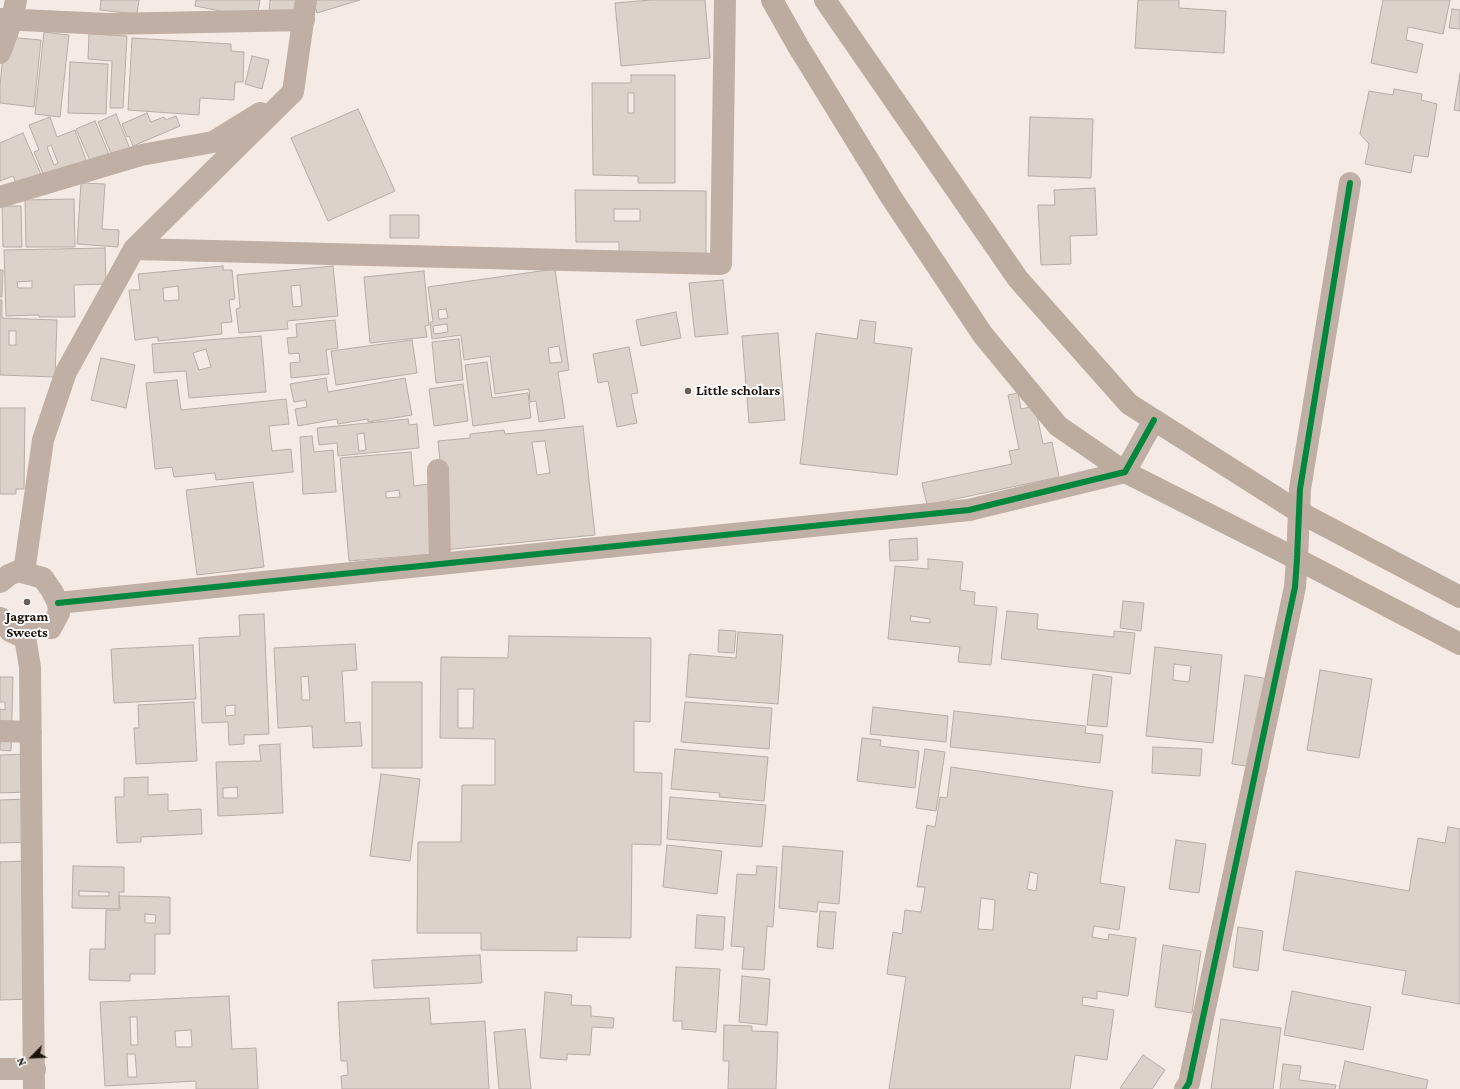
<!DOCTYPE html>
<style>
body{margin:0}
#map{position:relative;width:1460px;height:1089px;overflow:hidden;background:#f6ebe4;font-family:"Crimson Pro",serif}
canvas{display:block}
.north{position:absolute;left:12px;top:1037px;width:40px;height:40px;-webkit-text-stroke:3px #fbfbfb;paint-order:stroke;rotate:246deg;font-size:11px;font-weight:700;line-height:16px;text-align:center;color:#1d120a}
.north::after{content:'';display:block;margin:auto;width:14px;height:18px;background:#1d120a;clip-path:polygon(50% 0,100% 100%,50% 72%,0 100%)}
</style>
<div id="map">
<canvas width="1460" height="1089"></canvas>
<div class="north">N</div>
</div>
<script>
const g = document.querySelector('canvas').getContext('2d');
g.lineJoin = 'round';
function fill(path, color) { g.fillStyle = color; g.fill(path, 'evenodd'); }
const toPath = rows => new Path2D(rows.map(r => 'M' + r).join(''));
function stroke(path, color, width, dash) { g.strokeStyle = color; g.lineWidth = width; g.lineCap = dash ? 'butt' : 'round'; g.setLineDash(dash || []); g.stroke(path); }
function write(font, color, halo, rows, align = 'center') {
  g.font = font + ' "Crimson Pro",serif'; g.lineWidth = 4; g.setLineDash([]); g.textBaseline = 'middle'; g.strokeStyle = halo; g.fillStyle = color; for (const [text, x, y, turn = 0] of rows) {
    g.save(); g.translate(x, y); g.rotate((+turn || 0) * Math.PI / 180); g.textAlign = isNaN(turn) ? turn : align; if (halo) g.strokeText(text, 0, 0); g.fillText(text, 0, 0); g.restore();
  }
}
const building = toPath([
 [101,0,139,0,137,14,100,10,101,0],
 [196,0,260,0,257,18,195,6,196,0],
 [270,0,301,0,298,16,269,12,270,0],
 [313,0,360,0,317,13,313,0],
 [651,0,705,0,710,58,621,66,615,3,651,0],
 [1138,0,1179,0,1179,8,1226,11,1224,53,1135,48,1138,0],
 [1383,0,1450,0,1443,34,1408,27,1406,40,1423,44,1417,73,1371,63,1383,0],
 [1452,9,1460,10,1460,29,1449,28,1452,9],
 [44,32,69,35,60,117,35,114,44,32],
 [89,34,127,36,123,108,110,108,112,61,88,59,89,34],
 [7,37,41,40,34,107,0,103,0,85,4,45,7,37],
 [132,38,231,44,231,51,244,52,243,82,235,82,234,100,200,98,199,115,128,110,132,38],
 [252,56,269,60,262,89,245,84,252,56],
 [70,62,108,64,106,114,68,113,70,62],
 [1460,74,1460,111,1454,110,1460,74],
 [631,75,675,75,675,183,638,183,638,176,593,175,592,83,631,83,631,75],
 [628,93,634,93,634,113,628,113,628,93],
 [1394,89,1422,94,1421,100,1437,104,1428,157,1414,155,1411,173,1365,164,1369,144,1360,134,1369,91,1393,95,1394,89],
 [358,109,395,191,328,221,291,138,358,109],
 [147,113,151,122,164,117,166,120,176,116,180,126,133,146,129,136,127,137,122,124,147,113],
 [116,114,130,149,112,156,98,122,116,114],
 [50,117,57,137,75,130,88,165,46,181,34,152,39,150,29,125,50,117],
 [51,145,58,163,54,165,47,147,51,145],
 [1030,117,1093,119,1091,178,1028,176,1030,117],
 [95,121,110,157,92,165,76,129,95,121],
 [23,133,43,179,19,190,13,176,0,181,0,143,23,133],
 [81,183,105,184,102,229,119,230,118,247,77,244,81,183],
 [1095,188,1097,235,1070,236,1071,264,1041,265,1038,205,1055,205,1054,190,1095,188],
 [575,190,706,191,706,254,619,254,619,242,576,242,575,190],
 [614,209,640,209,640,221,614,221,614,209],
 [74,199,75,247,26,247,25,200,74,199],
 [2,206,21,206,22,247,3,247,2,206],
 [390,215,419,215,419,238,390,238,390,215],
 [105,248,106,284,74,285,75,317,39,317,39,315,6,316,4,250,105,248],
 [32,281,32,288,18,288,17,282,32,281],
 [223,266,223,270,232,270,235,299,229,300,232,322,221,323,222,334,158,341,158,337,135,340,129,290,140,290,138,274,223,266],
 [178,286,179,300,164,301,163,288,178,286],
 [333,266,338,316,287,321,288,329,239,333,236,309,240,308,237,275,333,266],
 [300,285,302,306,293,307,291,286,300,285],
 [555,269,569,370,558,372,565,418,539,422,536,401,530,402,529,389,495,394,490,356,464,360,461,335,432,339,430,322,433,322,428,287,555,269],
 [446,309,448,318,439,319,438,310,446,309],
 [447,324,448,332,434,334,433,326,447,324],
 [559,346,562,362,550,363,548,348,559,346],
 [0,270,3,270,2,297,0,297,0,270],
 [424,271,429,325,425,326,427,337,370,343,364,277,424,271],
 [723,280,728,334,695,337,689,283,723,280],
 [0,300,2,300,2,318,57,320,55,377,0,375,0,300],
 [9,331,16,331,16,345,9,345,9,331],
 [676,312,681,338,641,346,636,320,676,312],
 [335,320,338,348,326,350,329,374,291,378,290,363,300,362,299,353,289,354,287,338,297,337,296,324,335,320],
 [860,320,876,322,874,343,912,348,897,475,800,464,816,333,857,339,860,320],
 [778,333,785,420,749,423,742,336,778,333],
 [261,336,266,392,189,398,186,371,154,373,152,344,261,336],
 [206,349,211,367,199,370,193,353,206,349],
 [459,339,463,380,436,383,432,342,459,339],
 [412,340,417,373,336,385,331,351,412,340],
 [629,347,638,393,631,394,637,423,617,427,608,381,598,383,593,354,629,347],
 [101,358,135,365,126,408,91,400,101,358],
 [487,362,492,398,528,393,531,418,473,426,465,365,487,362],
 [326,378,328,392,405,378,412,415,368,422,368,419,338,424,337,419,298,426,295,409,307,407,306,400,294,402,290,384,326,378],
 [177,380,181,410,286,399,289,424,269,426,272,451,291,449,293,472,216,480,215,473,174,477,172,467,155,469,146,383,177,380],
 [463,384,468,421,434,426,429,389,463,384],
 [1018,393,1021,409,1035,406,1043,444,1052,442,1059,477,927,505,922,483,1012,464,1009,451,1019,449,1008,395,1018,393],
 [0,408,25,408,24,489,16,489,16,494,0,494,0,408],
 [408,419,409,425,417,424,419,448,338,456,337,443,319,445,317,428,408,419],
 [364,433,366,450,359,451,357,434,364,433],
 [583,426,595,535,443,550,446,520,438,441,470,438,470,434,504,430,505,434,583,426],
 [545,441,550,473,537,475,532,442,545,441],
 [312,436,314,452,333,450,336,492,303,494,300,437,312,436],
 [411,452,414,486,428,484,434,554,349,561,340,458,411,452],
 [399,490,400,497,386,498,386,492,399,490],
 [253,482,264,567,197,575,186,490,253,482],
 [917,538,918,560,890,561,889,540,917,538],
 [928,559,963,562,960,590,975,592,974,605,997,607,991,665,958,662,960,647,888,639,895,566,928,569,928,559],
 [911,616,930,619,930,623,910,621,911,616],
 [1123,601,1144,603,1141,631,1120,628,1123,601],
 [1007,611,1038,614,1037,629,1114,637,1114,631,1135,633,1130,674,1001,659,1007,611],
 [264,614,269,734,244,735,244,744,229,745,228,722,202,723,199,638,240,636,239,615,264,614],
 [235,705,235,715,226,716,225,706,235,705],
 [719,630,736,631,734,653,718,652,719,630],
 [738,632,783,635,778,704,686,697,689,654,736,658,738,632],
 [509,636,651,638,650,722,634,721,634,772,662,773,661,845,632,844,631,938,577,937,577,951,481,950,481,933,417,933,418,842,461,842,462,785,495,785,495,739,440,738,441,657,508,658,509,636],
 [458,689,474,689,473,728,458,728,458,689],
 [355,644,357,670,342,671,345,723,360,722,362,746,313,748,312,726,278,728,274,648,355,644],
 [308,676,310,700,302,700,301,677,308,676],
 [193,645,196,699,114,703,111,649,193,645],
 [1155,647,1222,655,1213,743,1146,736,1155,647],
 [1174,664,1191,666,1189,682,1173,680,1174,664],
 [1320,670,1372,679,1359,758,1307,750,1320,670],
 [1093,674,1112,677,1107,727,1087,725,1093,674],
 [1245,675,1275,680,1267,769,1232,764,1245,675],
 [0,677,13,677,11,751,0,750,0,709,5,710,5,702,0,702,0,677],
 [372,682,422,682,422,768,372,768,372,682],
 [194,702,197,761,136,764,134,728,139,728,138,705,194,702],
 [685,702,772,708,769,749,681,742,685,702],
 [873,707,948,716,946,742,870,734,873,707],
 [954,711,1086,726,1085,733,1103,735,1100,763,950,747,954,711],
 [862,738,881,740,880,746,919,751,915,788,857,781,862,738],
 [280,744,283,813,218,816,216,762,261,761,259,745,280,744],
 [237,787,238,798,223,798,223,788,237,787],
 [1153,747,1202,749,1200,776,1152,773,1153,747],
 [675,749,768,757,764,801,719,797,720,793,671,789,675,749],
 [925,749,945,752,936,811,916,808,925,749],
 [26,754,27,792,0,793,0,755,26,754],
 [951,767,1113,791,1100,883,1125,887,1119,930,1094,926,1092,937,1108,940,1109,934,1136,938,1128,996,1097,991,1097,999,1083,997,1082,1005,1114,1010,1107,1060,1075,1055,1070,1089,889,1089,906,977,887,974,893,932,902,934,905,910,921,912,925,887,917,887,927,825,935,827,940,797,947,798,951,767],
 [1030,872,1038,874,1036,891,1027,889,1030,872],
 [981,898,995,900,993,930,978,929,981,898],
 [381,774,420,779,410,861,370,856,381,774],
 [148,777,148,795,168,794,168,811,201,809,202,834,141,837,141,842,117,843,115,797,124,797,124,778,148,777],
 [670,797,766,805,762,847,667,839,670,797],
 [27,799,29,842,0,843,0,800,27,799],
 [1448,827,1460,829,1460,1004,1402,994,1406,971,1283,950,1296,871,1409,891,1418,838,1445,843,1448,827],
 [1176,840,1206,844,1199,893,1169,889,1176,840],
 [667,845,722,851,717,894,663,887,667,845],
 [783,846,843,851,839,904,818,902,817,912,779,908,783,846],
 [28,861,32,999,0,1000,0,862,28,861],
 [73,866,124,867,124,892,119,892,119,909,72,908,73,866],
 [79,891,109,892,109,896,79,896,79,891],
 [757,866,777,867,773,927,767,926,764,970,742,969,744,947,731,946,737,874,756,875,757,866],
 [119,896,170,897,170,934,155,934,155,974,130,974,130,981,89,980,90,949,105,949,106,910,120,910,119,896],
 [145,914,156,915,155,923,145,923,145,914],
 [820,911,836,912,833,949,817,947,820,911],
 [697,915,725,917,723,950,695,948,697,915],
 [1238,927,1263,931,1258,971,1233,967,1238,927],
 [1163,945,1201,951,1192,1013,1155,1007,1163,945],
 [480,955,482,983,374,988,372,960,480,955],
 [676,967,720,969,716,1032,682,1029,682,1021,673,1021,676,967],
 [742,976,770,979,767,1025,739,1022,742,976],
 [1292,991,1371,1007,1363,1050,1284,1035,1292,991],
 [545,992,572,995,571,1005,591,1006,591,1016,614,1018,613,1028,592,1027,590,1055,567,1054,567,1060,540,1058,545,992],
 [229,996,232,1049,256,1048,258,1089,196,1089,196,1081,105,1086,100,1002,229,996],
 [130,1017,137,1017,138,1045,131,1045,130,1017],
 [191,1030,192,1047,176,1047,175,1031,191,1030],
 [127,1054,135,1054,137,1077,128,1077,127,1054],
 [429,998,431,1024,485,1021,489,1089,342,1089,341,1076,348,1075,347,1061,341,1061,338,1002,429,998],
 [1221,1019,1281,1028,1273,1089,1211,1089,1221,1019],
 [724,1025,752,1026,752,1031,778,1032,776,1089,728,1089,729,1061,723,1061,724,1025],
 [525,1029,531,1089,499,1089,494,1032,525,1029],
 [1143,1055,1165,1070,1152,1089,1122,1089,1120,1088,1143,1055],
 [1345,1061,1428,1080,1426,1089,1339,1089,1345,1061],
 [1283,1064,1301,1066,1299,1080,1336,1085,1335,1089,1280,1089,1283,1064]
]);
fill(building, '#ddd2ca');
stroke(building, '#b7ada6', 1);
stroke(toPath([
 [0,19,107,24,304,20],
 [0,53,12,20,16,0],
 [0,197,141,155,213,142,260,113],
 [134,249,721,264,725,0],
 [438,470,440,564],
 [24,572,43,440,66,372,134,249,293,92,306,0],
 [23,625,30,667,34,1089],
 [0,731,31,732],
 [0,1069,35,1069],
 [1185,1089,1189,1083,1295,587,1297,559,1300,489,1350,183]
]), '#bfafa4', 22);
stroke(toPath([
 [0,582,9,575,18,571,43,578,52,591,58,603,59,613,51,628,23,625,23,637,10,631,0,618],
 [58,603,969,510,1125,472,1154,420]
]), '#bfafa4', 22);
stroke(toPath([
 [772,0,798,46,891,197,983,335,1058,426,1125,472,1297,559,1460,644],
 [825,0,1018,279,1129,404,1299,512,1460,597]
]), '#bcab9f', 22);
stroke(toPath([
 [58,603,969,510,1125,472,1154,420],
 [1185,1089,1189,1083,1295,587,1297,559,1300,489,1350,183]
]), '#00873e', 6);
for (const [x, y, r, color] of [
 [688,391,4,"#695e56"],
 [27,602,4,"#695e56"]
]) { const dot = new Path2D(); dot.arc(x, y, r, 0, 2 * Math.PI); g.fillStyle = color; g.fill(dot); stroke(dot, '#fbfbfb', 1.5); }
write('bold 14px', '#1d120a', '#fbfbfb', [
 ["Little scholars",696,391],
 ["Jagram",27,617,"center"],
 ["Sweets",27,633,"center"]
], 'left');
</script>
